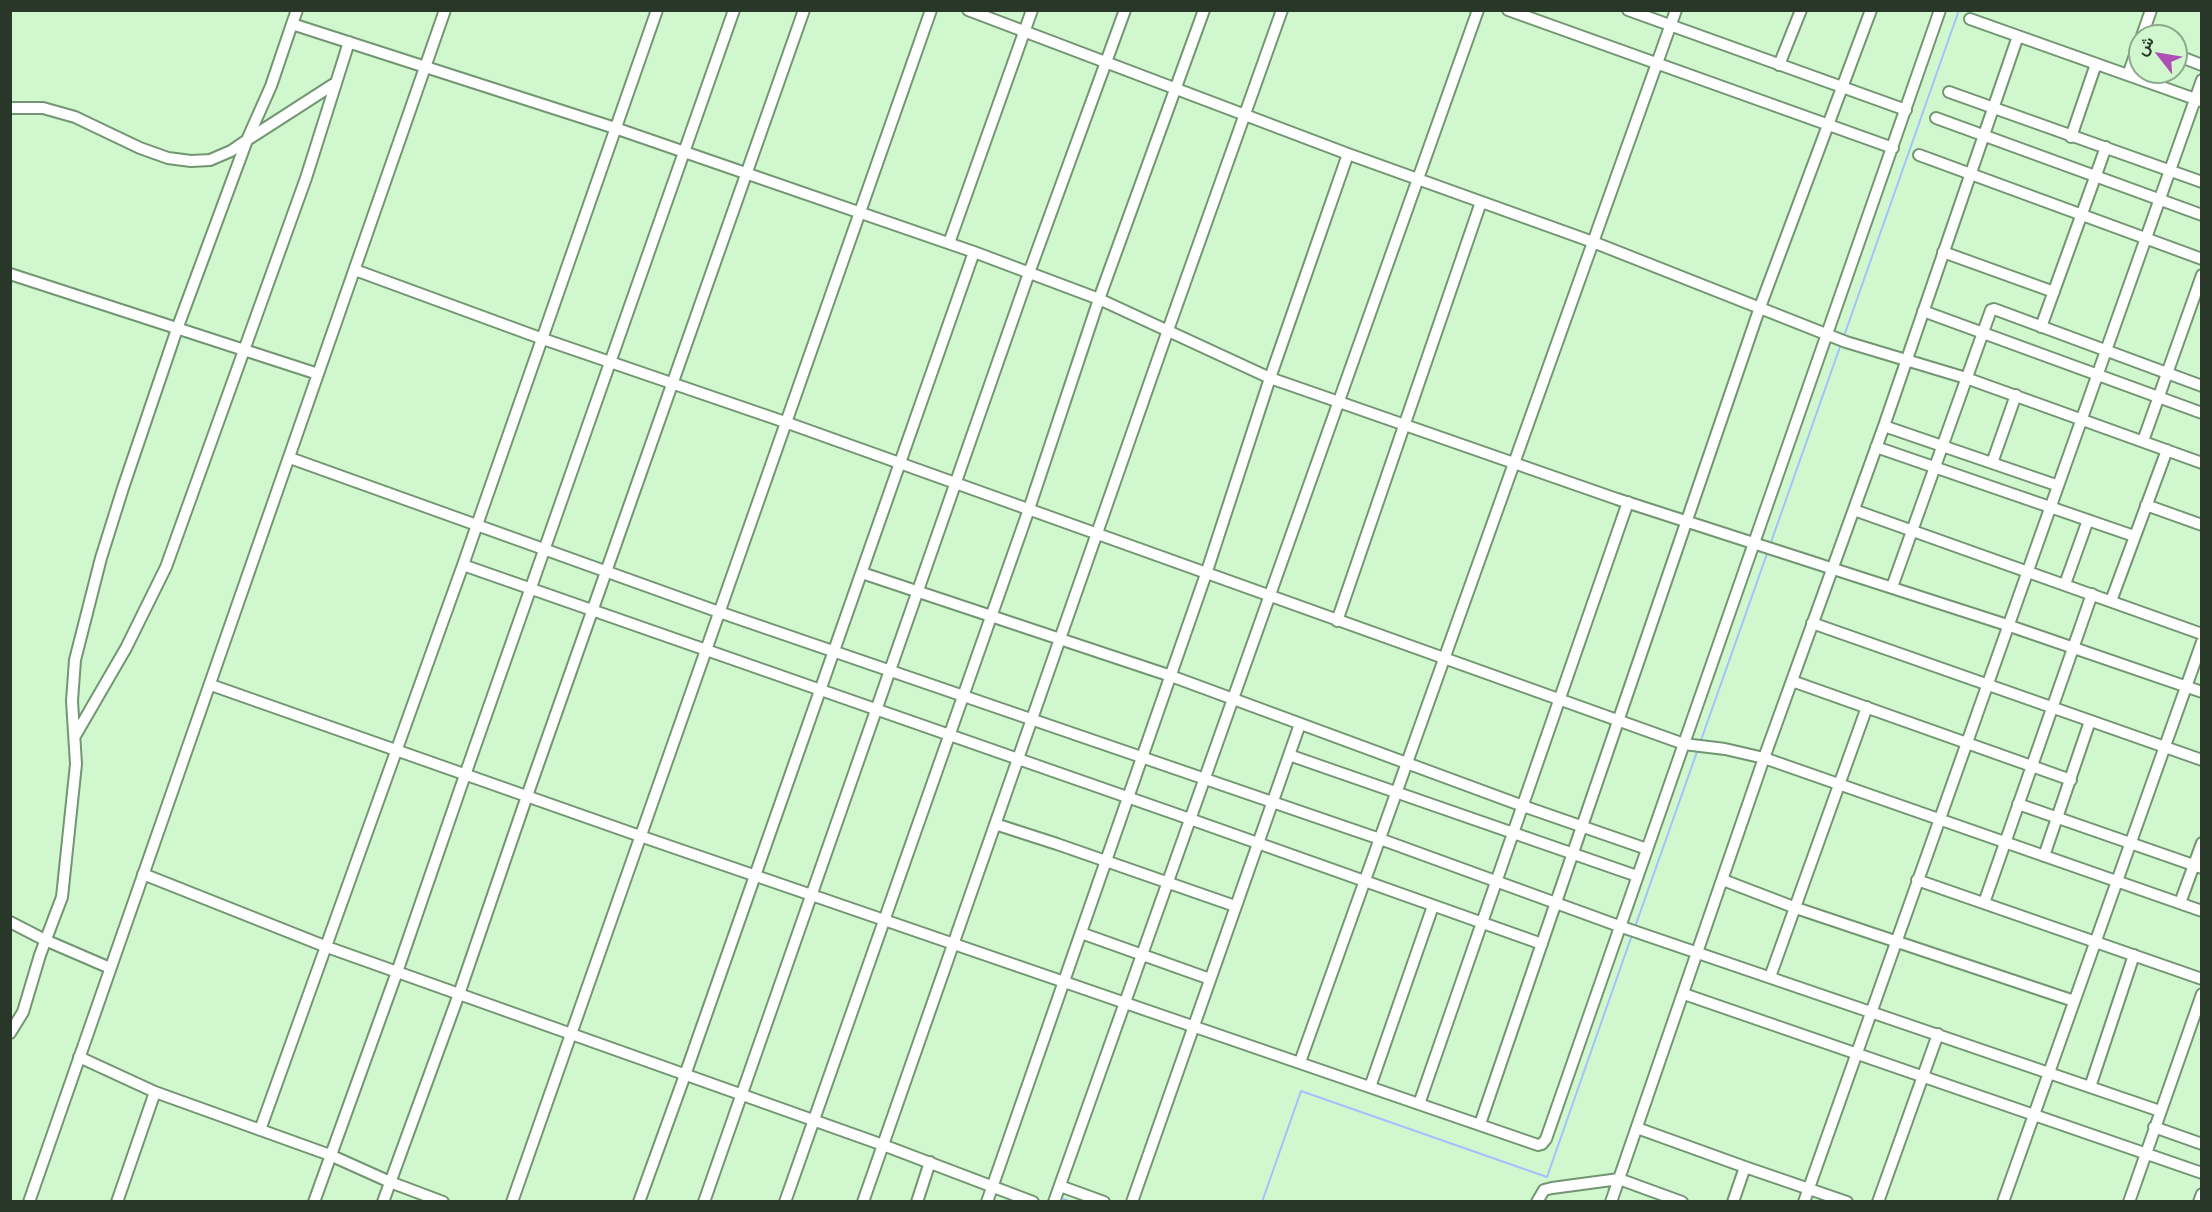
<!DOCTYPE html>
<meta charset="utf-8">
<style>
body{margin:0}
#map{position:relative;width:2212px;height:1212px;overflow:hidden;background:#d0f7ce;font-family:"Golos Text",Vazirmatn,sans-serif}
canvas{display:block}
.frame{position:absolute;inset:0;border:12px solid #283728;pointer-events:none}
.north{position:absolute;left:2128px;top:24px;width:60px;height:60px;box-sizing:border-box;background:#d0f7ce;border:2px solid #8daa8c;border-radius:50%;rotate:301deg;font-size:16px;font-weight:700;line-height:24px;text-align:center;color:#283728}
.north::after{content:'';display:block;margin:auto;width:21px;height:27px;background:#ae4fb8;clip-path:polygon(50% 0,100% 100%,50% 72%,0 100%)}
</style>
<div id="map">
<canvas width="2212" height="1212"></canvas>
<div class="frame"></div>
<div class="north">ش</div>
</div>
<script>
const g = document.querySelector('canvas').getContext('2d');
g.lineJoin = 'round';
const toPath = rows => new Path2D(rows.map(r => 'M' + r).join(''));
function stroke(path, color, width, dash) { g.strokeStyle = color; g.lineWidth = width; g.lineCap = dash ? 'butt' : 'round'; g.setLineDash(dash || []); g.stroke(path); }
stroke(toPath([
 [1844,336,1959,10],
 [1770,545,1841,344],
 [1700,743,1768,551],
 [1635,927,1698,749],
 [1063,1202,1064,1199,1071,1202],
 [1262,1202,1301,1091,1547,1177,1632,935]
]), '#a4c1fd', 2);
const minor = toPath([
 [968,10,1348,154,1593,242,1846,342,1966,378,2202,463],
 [1508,10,1893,148],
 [1628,10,1906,110],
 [1970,19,2201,101],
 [292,24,297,10],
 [2142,36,2151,10],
 [2176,55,2202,65],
 [1779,65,1801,10],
 [2128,75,2140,41],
 [1949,92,2202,182],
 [10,108,43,108,75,117,140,148,168,158,191,161,210,160,231,151,247,140,271,86,292,24,615,128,974,252,1099,299,1270,378,1339,402,1617,499,2007,625,2202,692],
 [1936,118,2202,215],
 [2071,137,2096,64],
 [1919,155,2202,259],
 [949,243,1032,10],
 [1943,252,2054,292],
 [355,270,543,339,785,422,1684,744,1725,749,1764,758,2202,911],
 [10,274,318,374],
 [1923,311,2202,413],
 [2041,327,2106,147],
 [1884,426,2056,485],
 [2143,441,2202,275],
 [1876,447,2134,536],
 [290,458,719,612,1380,839,1619,926,2160,1111],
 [1992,463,2016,395],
 [2146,505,2202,525],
 [1854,510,2202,634],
 [463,565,1190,819,1542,944],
 [862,573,1171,676,1523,806,1647,849],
 [2065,584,2088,520],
 [1892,587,1991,310,1994,309,2202,386],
 [2111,601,2167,450],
 [1337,621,1481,202],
 [1812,623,2202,760],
 [1792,681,2071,780],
 [211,685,640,836,1538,1145,1542,1144,1546,1139,1940,10],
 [75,736,126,648,166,567,306,178,349,42],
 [1289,755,1637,876],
 [2018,804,2202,868],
 [995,824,1057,844,1235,906],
 [2044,856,2090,721],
 [143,874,327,947,883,1145,1033,1202],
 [1723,880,1796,908,2074,1001],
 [1917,880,2202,979],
 [1984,903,2092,594],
 [2180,903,2202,843],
 [10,922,45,940,110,968],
 [1081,933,1210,979],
 [1770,977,1867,707],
 [1684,994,2202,1173],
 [10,1033,23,1012,40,955,62,897,76,764,72,701,75,660,101,558,123,488,177,329,247,140,334,84],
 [79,1057,155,1092,330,1155,390,1182,443,1202],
 [1300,1062,1676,10],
 [1370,1087,1433,906],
 [2090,1087,2134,955],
 [1419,1104,1628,502],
 [1480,1124,1760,307,1871,10],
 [2154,1127,2202,1144],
 [1637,1128,1745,1167,1847,1202],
 [260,1130,463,565,657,10],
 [1060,1186,1104,1202],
 [29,1202,445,10],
 [117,1202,155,1092],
 [314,1202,397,972,465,775,734,10],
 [383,1202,459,994,527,796,804,10],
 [512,1202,931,10],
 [639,1202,685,1075,974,252],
 [704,1202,1029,273,1125,10],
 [785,1202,1029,509,1099,299,1204,10],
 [863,1202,1168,330,1282,10],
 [917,1202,930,1162],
 [987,1202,1206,574,1270,378,1348,154],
 [1054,1202,1478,10],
 [1132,1202,1300,724],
 [1537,1202,1544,1190,1552,1188,1619,1179,1682,1202],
 [1611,1202,1764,758,1884,426,2018,36],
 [1733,1202,1745,1167],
 [1804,1202,2202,80],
 [1878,1202,1938,1034],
 [2003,1202,2202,642],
 [2129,1202,2202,994],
 [2199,1202,2202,1194]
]);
stroke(minor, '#729671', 14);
stroke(minor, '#fff', 10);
</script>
